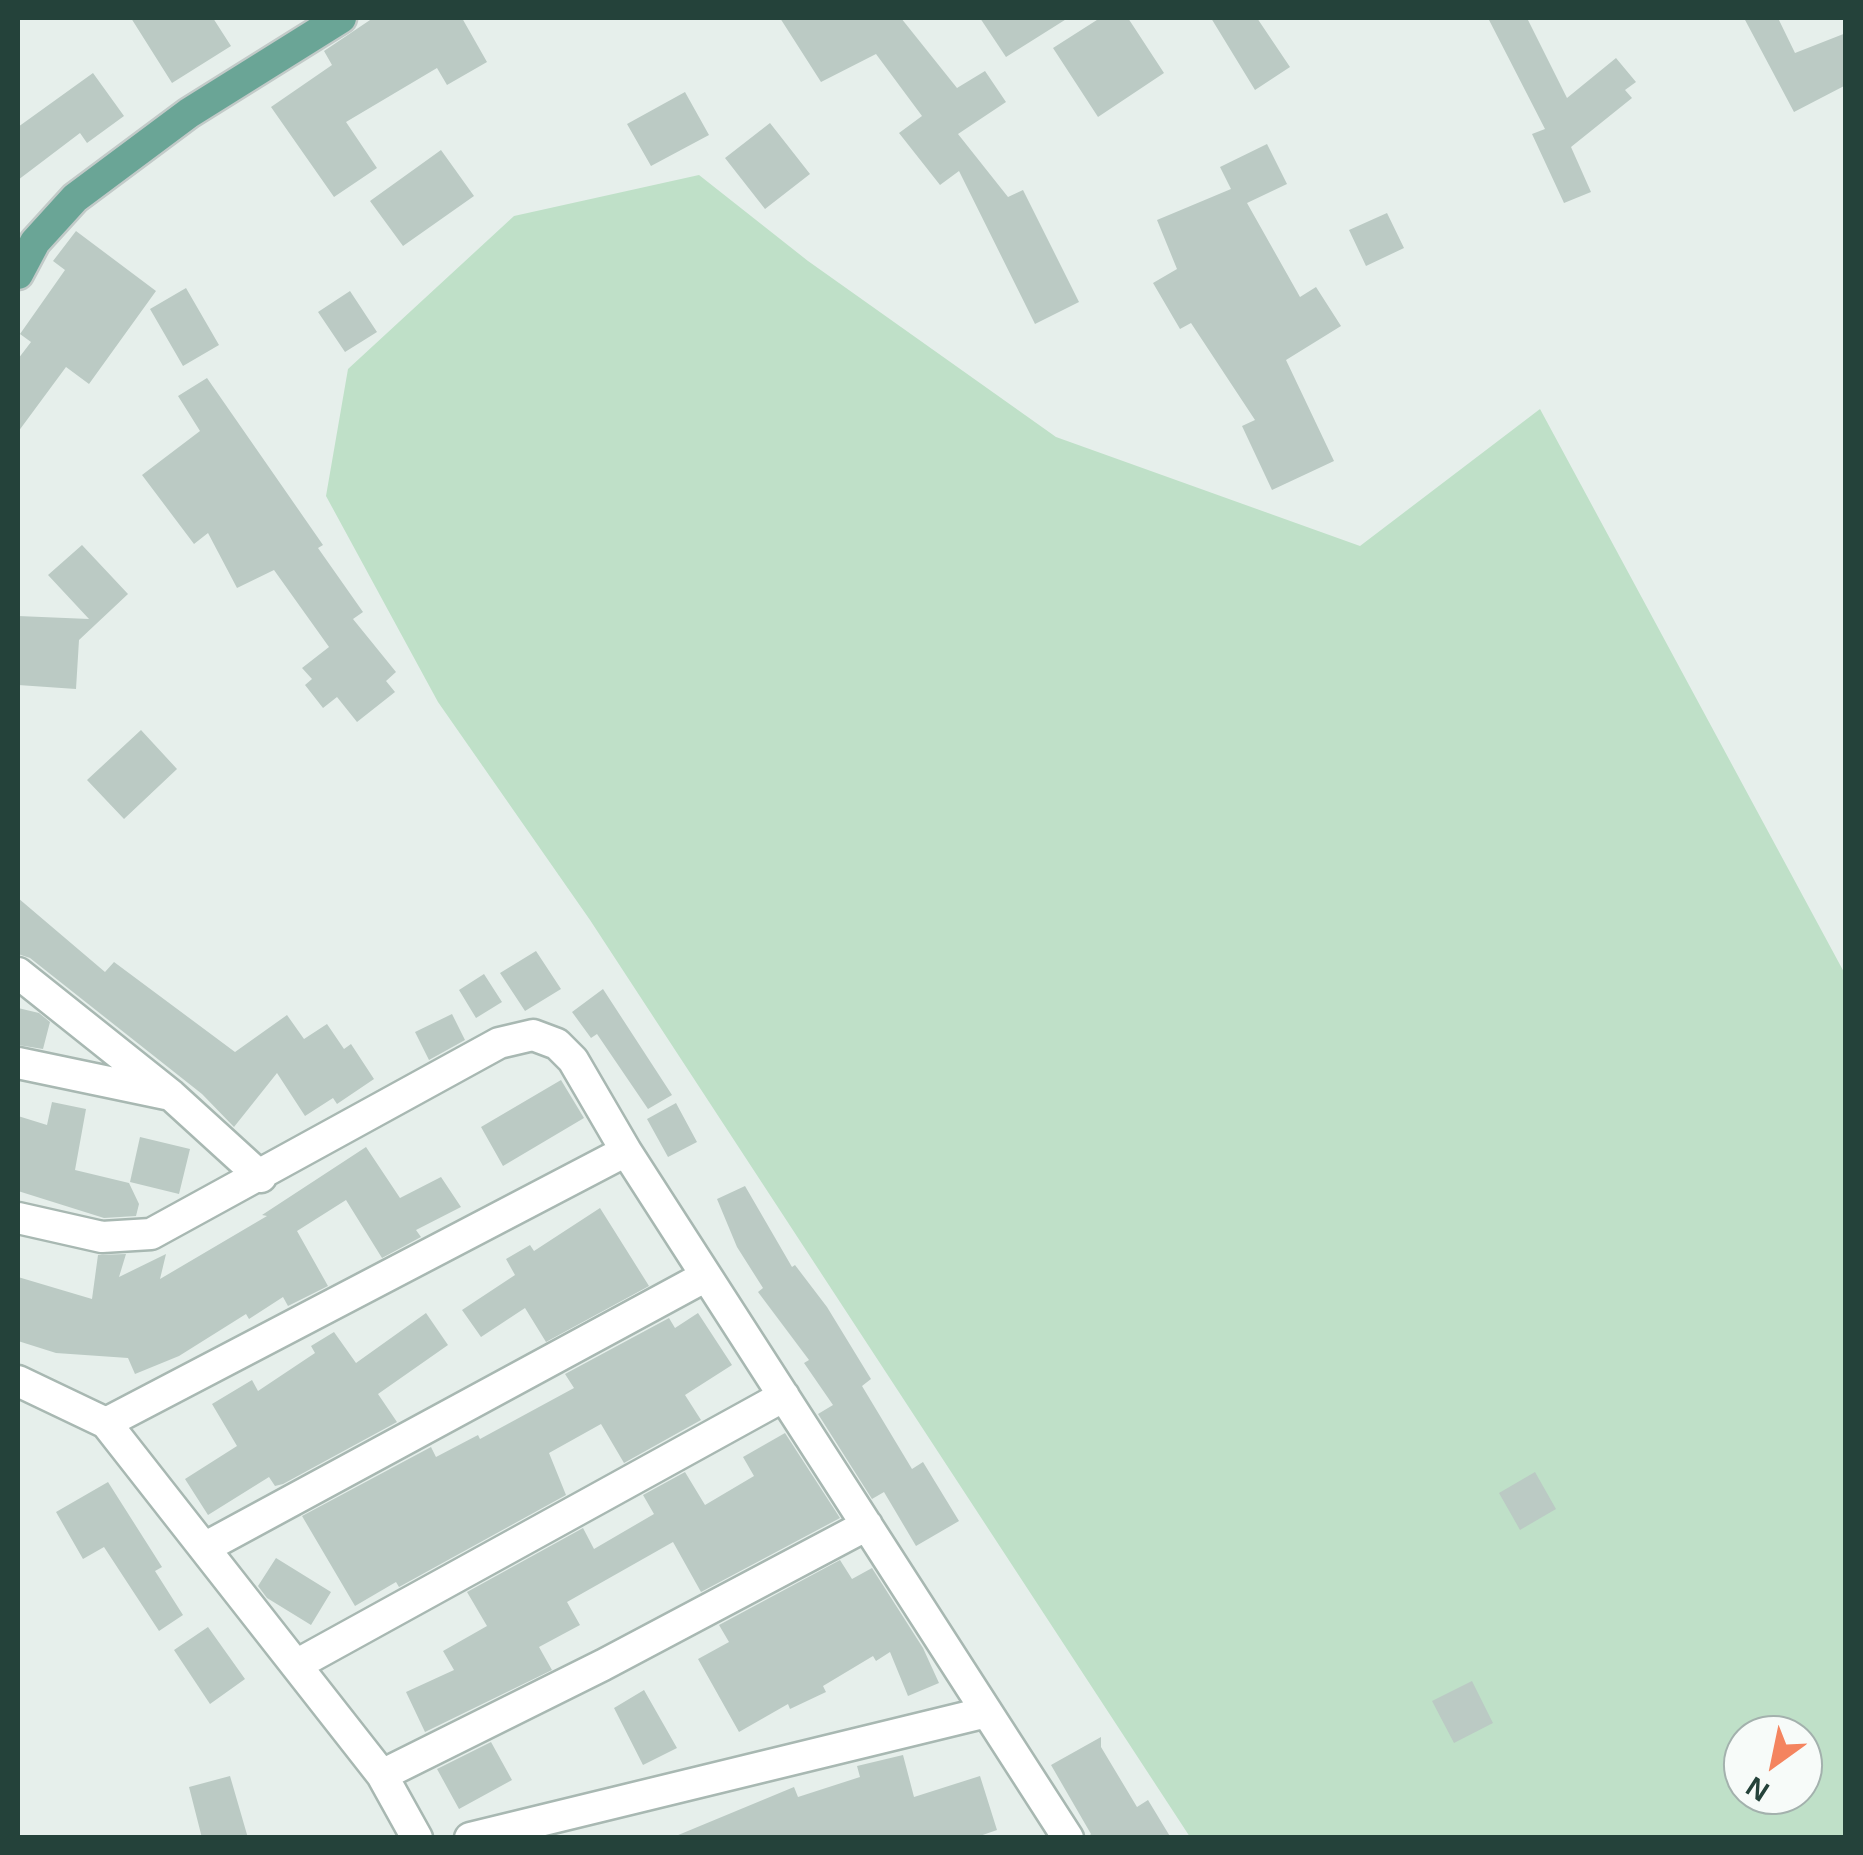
<!DOCTYPE html>
<style>
body{margin:0}
#map{position:relative;width:1863px;height:1855px;overflow:hidden;background:#e6efeb;font-family:Helvetica,sans-serif}
canvas{display:block}
.frame{position:absolute;inset:0;border:20px solid #24423a;pointer-events:none}
.north{position:absolute;left:1723px;top:1715px;width:100px;height:100px;box-sizing:border-box;background:#f7fbf9;border:2px solid #a3b1ad;border-radius:50%;rotate:213deg;font-size:28px;font-weight:700;line-height:40px;text-align:center;color:#24423a}
.north::after{content:'';display:block;margin:auto;width:35px;height:45px;background:#f4845f;clip-path:polygon(50% 0,100% 100%,50% 72%,0 100%)}
</style>
<div id="map">
<canvas width="1863" height="1855"></canvas>
<div class="frame"></div>
<div class="north">N</div>
</div>
<script>
const g = document.querySelector('canvas').getContext('2d');
g.lineJoin = 'round';
function fill(path, color) { g.fillStyle = color; g.fill(path, 'evenodd'); }
const toPath = rows => new Path2D(rows.map(r => 'M' + r).join(''));
function stroke(path, color, width, dash) { g.strokeStyle = color; g.lineWidth = width; g.lineCap = dash ? 'butt' : 'round'; g.setLineDash(dash || []); g.stroke(path); }
fill(toPath([
 [699,175,808,261,1056,437,1360,546,1540,409,1845,974,1845,1837,1190,1837,590,920,438,702,326,496,348,369,514,216],
 [1743,1735,1803,1735,1803,1795,1743,1795]
]), '#bfe0c8');
fill(toPath([
 [131,18,213,18,231,46,172,83],
 [373,18,462,18,487,62,447,85,437,68,346,122,377,168,334,197,271,107,332,65,324,51],
 [780,18,901,18,957,88,985,71,1006,102,958,134,1008,197,1023,190,1079,302,1035,324,959,171,940,185,899,133,922,116,876,54,821,82],
 [980,18,1068,18,1006,57],
 [1100,18,1128,18,1164,73,1098,117,1053,48],
 [1211,18,1257,18,1290,67,1255,90],
 [1488,18,1527,18,1567,98,1616,58,1636,82,1625,90,1632,98,1571,147,1591,192,1564,203,1532,134,1545,129],
 [1744,18,1778,18,1795,53,1846,33,1846,85,1794,112],
 [93,73,124,116,87,143,80,133,18,180,18,127],
 [685,92,709,135,651,166,627,124],
 [770,123,810,174,765,209,725,158],
 [1267,144,1287,184,1247,203,1300,297,1316,287,1341,326,1286,360,1334,461,1272,490,1242,426,1255,420,1191,323,1180,329,1153,283,1177,269,1157,220,1231,189,1220,167],
 [441,150,474,196,403,246,370,201],
 [1387,213,1404,248,1366,266,1349,230],
 [76,231,156,291,89,384,66,367,18,432,18,359,31,342,20,334,65,270,53,261],
 [186,288,219,345,183,366,150,309],
 [350,291,377,332,345,352,318,312],
 [207,378,323,545,318,548,363,612,353,619,396,672,386,681,395,692,357,722,337,697,323,708,305,685,312,679,302,668,329,647,274,570,237,588,208,533,194,544,142,475,200,431,178,396],
 [82,545,128,594,79,640,76,689,18,685,18,616,89,619,48,575],
 [141,730,177,769,124,819,87,780],
 [18,898,105,972,114,962,235,1052,287,1015,304,1039,327,1024,344,1049,351,1044,374,1079,337,1104,333,1098,305,1116,277,1073,234,1127,202,1094,30,958,18,954],
 [536,951,561,989,525,1011,500,973],
 [484,974,502,1002,476,1018,459,990],
 [603,989,672,1095,648,1109,597,1034,591,1038,572,1012],
 [18,1008,39,1013,50,1022,43,1049,18,1045],
 [452,1014,465,1040,429,1060,415,1032],
 [561,1080,584,1118,503,1166,481,1127],
 [52,1102,86,1109,75,1170,129,1183,139,1204,136,1216,104,1218,18,1191,18,1116,47,1125],
 [676,1103,697,1142,668,1157,647,1119],
 [140,1137,190,1149,179,1194,130,1182],
 [366,1147,400,1198,441,1177,461,1207,416,1230,421,1237,382,1258,346,1200,297,1231,328,1286,288,1306,283,1297,249,1319,246,1314,179,1356,135,1374,128,1358,56,1353,18,1341,18,1277,92,1299,98,1255,126,1254,119,1277,166,1254,160,1279,267,1216,262,1215],
 [745,1186,792,1267,795,1265,827,1307,871,1379,862,1386,912,1469,923,1462,959,1521,916,1546,884,1492,872,1499,818,1414,833,1405,804,1363,809,1360,758,1292,763,1288,737,1247,717,1199],
 [600,1208,649,1286,546,1342,525,1308,481,1337,462,1310,515,1275,506,1259,530,1245,534,1251],
 [426,1313,448,1345,378,1394,397,1422,283,1484,275,1486,269,1477,208,1515,185,1479,237,1446,212,1404,252,1380,258,1391,315,1353,311,1346,334,1332,356,1363],
 [698,1313,732,1365,685,1395,701,1420,624,1463,601,1424,549,1453,566,1495,399,1587,396,1582,355,1606,302,1516,431,1447,436,1457,478,1435,480,1439,574,1388,565,1374,669,1318,675,1328],
 [785,1433,840,1518,701,1592,673,1542,567,1602,580,1625,539,1647,552,1670,425,1732,406,1692,454,1670,443,1651,487,1626,467,1592,583,1528,594,1549,654,1514,643,1495,685,1472,705,1505,754,1476,743,1457],
 [1535,1472,1556,1509,1520,1530,1499,1493],
 [108,1482,162,1567,155,1571,183,1615,159,1631,104,1547,83,1559,56,1512],
 [276,1558,331,1592,311,1625,267,1598,258,1586],
 [840,1560,852,1579,872,1568,923,1648,939,1683,908,1696,890,1652,876,1661,873,1656,823,1686,826,1692,790,1709,788,1704,739,1732,698,1659,729,1642,719,1625],
 [208,1627,245,1679,210,1704,174,1650],
 [1472,1681,1493,1723,1454,1743,1432,1701],
 [644,1690,677,1748,643,1765,614,1708],
 [1101,1737,1101,1747,1137,1807,1148,1800,1171,1838,1087,1838,1091,1834,1051,1765],
 [491,1742,512,1780,459,1809,437,1769],
 [903,1755,914,1797,980,1776,997,1830,974,1838,671,1838,794,1787,798,1797,860,1777,857,1766],
 [230,1776,248,1838,202,1838,189,1787]
]), '#bbcac4');
const minor = toPath([
 [18,973,171,1095,261,1177],
 [18,1063,166,1094],
 [18,1218,102,1237,151,1234,499,1043,533,1035,557,1044,573,1060,626,1151,1068,1838],
 [18,1381,106,1423,382,1775,417,1838],
 [106,1423,626,1151],
 [206,1547,706,1276],
 [296,1665,784,1396],
 [382,1775,603,1665,867,1525],
 [470,1838,987,1712]
]);
const major = toPath([
 [18,274,35,242,75,198,189,113,341,18]
]);
stroke(minor, '#a8b8b2', 35);
stroke(major, '#c2cac8', 35);
stroke(minor, '#fff', 30);
stroke(major, '#6aa596', 30);
</script>
